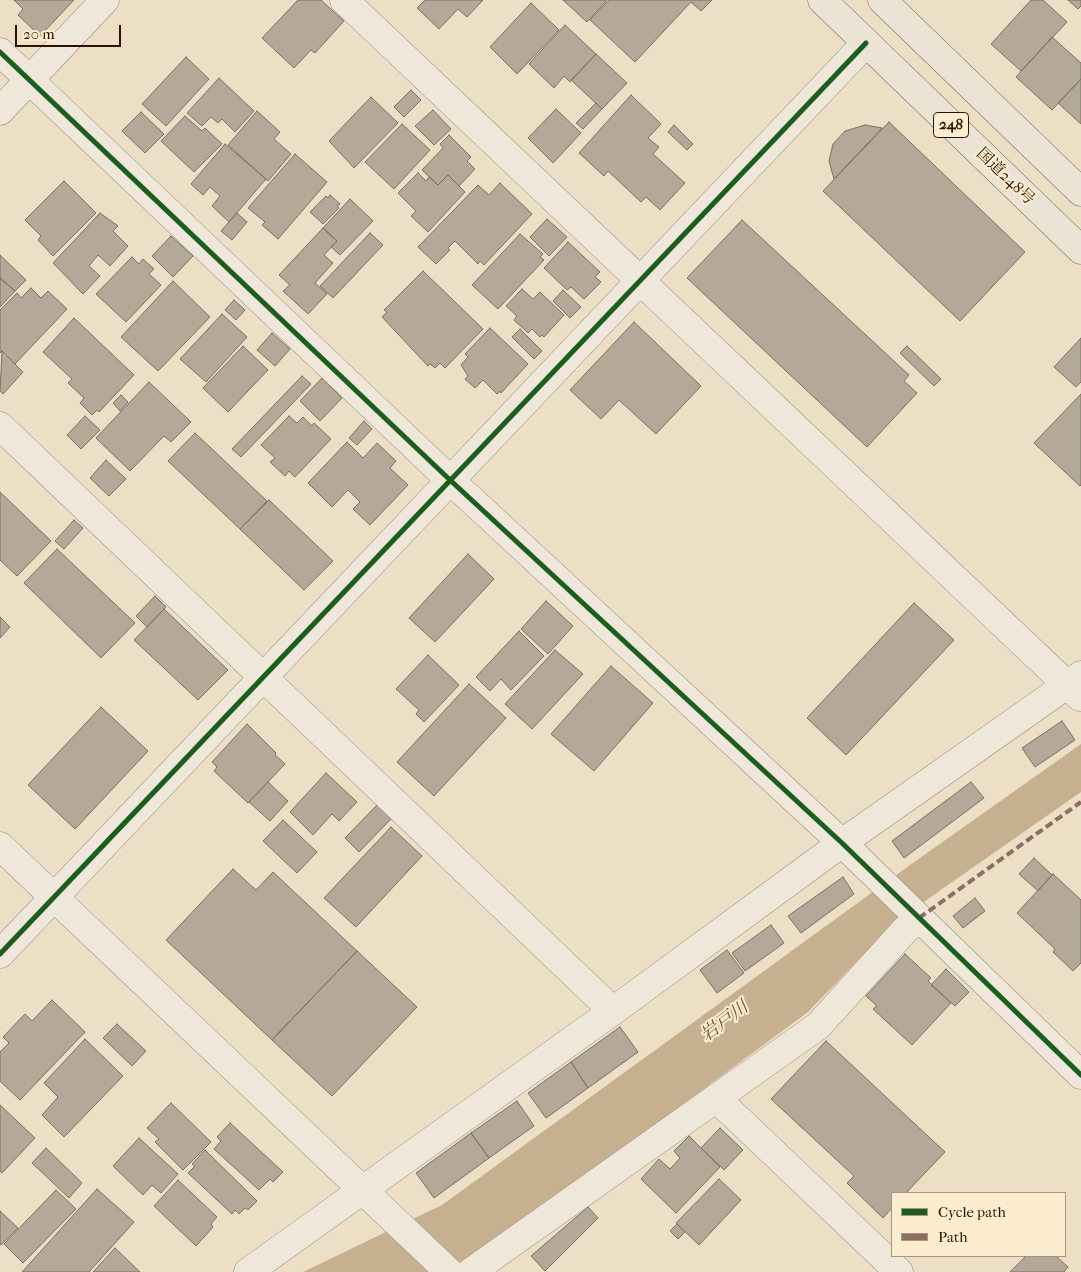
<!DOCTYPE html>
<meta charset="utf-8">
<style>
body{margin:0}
#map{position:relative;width:1081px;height:1272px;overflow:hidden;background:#ecdfc5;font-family:"IM FELL French Canon",serif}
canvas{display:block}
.legend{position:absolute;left:891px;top:1192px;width:175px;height:65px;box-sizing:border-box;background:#fdedcf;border:1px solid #a9957e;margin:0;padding:6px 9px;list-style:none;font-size:15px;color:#2b1005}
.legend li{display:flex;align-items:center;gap:10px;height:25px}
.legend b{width:25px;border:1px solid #a9957e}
.scale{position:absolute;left:15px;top:25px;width:106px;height:22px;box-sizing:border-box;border:2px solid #2b1005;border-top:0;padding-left:6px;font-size:15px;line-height:18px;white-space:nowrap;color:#2b1005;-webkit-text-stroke:4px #fdedcf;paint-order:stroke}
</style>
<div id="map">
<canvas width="1081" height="1272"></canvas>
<ul class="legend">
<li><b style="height:6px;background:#1b5e20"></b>Cycle path</li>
<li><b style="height:6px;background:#8d6e63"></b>Path</li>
</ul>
<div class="scale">20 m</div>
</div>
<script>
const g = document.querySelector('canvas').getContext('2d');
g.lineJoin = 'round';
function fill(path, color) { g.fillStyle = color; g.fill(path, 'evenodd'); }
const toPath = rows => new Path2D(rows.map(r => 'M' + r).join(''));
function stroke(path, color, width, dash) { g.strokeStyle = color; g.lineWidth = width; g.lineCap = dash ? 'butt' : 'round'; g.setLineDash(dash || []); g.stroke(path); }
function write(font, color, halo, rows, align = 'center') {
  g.font = font + ' "IM FELL French Canon","Noto Serif JP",serif'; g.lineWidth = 4; g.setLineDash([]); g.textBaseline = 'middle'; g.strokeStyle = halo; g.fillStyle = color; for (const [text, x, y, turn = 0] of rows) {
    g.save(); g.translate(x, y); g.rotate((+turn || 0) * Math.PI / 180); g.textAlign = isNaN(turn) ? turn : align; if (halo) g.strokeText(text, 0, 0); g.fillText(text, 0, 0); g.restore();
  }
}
fill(toPath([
 [1081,744,1081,792,895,922,808,1012,487,1249,440,1272,303,1272,442,1205,903,870]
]), '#c6b090');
const building = toPath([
 [14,0,74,0,40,36,18,15,23,9,14,0],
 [298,0,321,0,344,21,315,53,311,50,294,68,262,38,298,0],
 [425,0,483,0,467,17,458,9,439,29,417,8,425,0],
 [563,0,607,0,587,22,563,0],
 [609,0,712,0,701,11,691,2,635,62,590,20,609,0],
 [1031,0,1043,0,1067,22,1021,71,991,44,1031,0],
 [1068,0,1081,0,1081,6,1078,9,1068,0],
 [531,3,559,30,517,74,490,47,531,3],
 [565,25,596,54,570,82,564,76,554,88,529,64,565,25],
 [1052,37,1081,63,1081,79,1052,110,1016,77,1052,37],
 [596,54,627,83,602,109,571,80,596,54],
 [186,57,209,79,166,126,142,104,186,57],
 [219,78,254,111,235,132,222,119,218,123,211,117,202,126,187,113,219,78],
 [1081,79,1081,124,1058,103,1081,79],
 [411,90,421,100,404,117,394,107,411,90],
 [631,95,661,124,648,138,659,147,653,154,685,183,660,210,646,197,641,202,608,171,604,176,579,153,631,95],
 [371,97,398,123,354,168,329,141,371,97],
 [596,103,602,109,583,129,576,123,596,103],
 [556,109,581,133,553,163,528,138,556,109],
 [433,110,451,129,434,145,415,126,433,110],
 [257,111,280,132,274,139,291,154,268,181,228,145,257,111],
 [141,112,164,134,145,153,122,131,141,112],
 [185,116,202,131,205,128,222,144,194,172,161,141,185,116],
 [889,122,1025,252,960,321,823,191,889,122],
 [402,124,430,150,394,189,365,162,402,124],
 [674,125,693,144,687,150,668,132,674,125],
 [865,125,882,128,834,179,829,161,833,144,845,131,865,125],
 [449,135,471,157,467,161,475,169,459,186,448,175,438,185,422,170,443,148,440,144,449,135],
 [225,144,266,179,229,222,212,206,220,196,210,187,203,195,191,184,225,144],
 [295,154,327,182,278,239,262,225,265,222,248,208,295,154],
 [418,173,426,181,429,177,438,185,448,175,465,192,428,232,411,216,416,211,398,193,418,173],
 [64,181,96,213,53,256,38,240,41,236,25,220,64,181],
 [500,183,532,214,484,265,480,261,478,264,455,241,448,248,450,250,436,264,418,247,478,185,489,195,500,183],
 [330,195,340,204,337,206,339,208,323,224,310,212,326,196,328,198,330,195],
 [350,199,373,221,340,255,331,247,337,241,323,228,350,199],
 [100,213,118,226,113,231,128,246,110,266,98,255,89,266,100,276,83,294,53,263,100,213],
 [237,213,247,222,232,240,221,231,237,213],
 [547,219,567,237,549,256,530,237,547,219],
 [742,220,909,375,904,381,917,393,867,447,687,278,742,220],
 [323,228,337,241,324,255,333,263,315,283,327,294,308,314,283,291,290,285,279,275,323,228],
 [370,233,383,245,333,298,320,286,370,233],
 [520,234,543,254,540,257,544,260,498,309,472,285,520,234],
 [171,236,193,256,173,277,152,256,171,236],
 [568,242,600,272,595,277,601,282,584,299,571,287,567,290,544,268,568,242],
 [0,255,26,280,15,291,0,278,0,255],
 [132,257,139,264,143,259,154,269,149,274,161,285,126,322,96,294,132,257],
 [423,271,483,329,445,368,440,363,435,368,430,364,428,366,382,317,387,312,384,310,423,271],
 [0,278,15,291,0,307,0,278],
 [173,281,210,317,158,371,121,337,173,281],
 [31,288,41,298,48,291,67,309,15,364,2,351,0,353,0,310,17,293,21,298,31,288],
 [522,289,533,299,540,292,564,315,544,337,542,335,540,337,532,329,528,333,514,320,517,316,506,306,522,289],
 [563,290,581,307,570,318,553,301,563,290],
 [234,300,245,310,236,320,225,310,234,300],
 [222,314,247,337,206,382,180,359,222,314],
 [74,318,134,375,99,412,97,410,92,415,80,403,84,398,68,383,72,379,43,352,74,318],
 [634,322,701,386,656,434,619,400,601,419,570,390,634,322],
 [490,328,528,364,501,393,500,391,497,394,483,380,475,388,465,379,468,376,461,365,468,357,465,354,490,328],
 [520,329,542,351,534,359,512,337,520,329],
 [272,333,290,349,275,366,257,350,272,333],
 [1081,338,1081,382,1076,387,1054,367,1081,338],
 [243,346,268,370,228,412,203,388,243,346],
 [907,346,941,379,934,386,900,353,907,346],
 [2,351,23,372,3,394,0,391,2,351],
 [302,376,311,384,241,457,232,449,302,376],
 [322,378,342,398,320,421,300,401,322,378],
 [149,382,191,422,171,442,164,436,130,471,96,438,149,382],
 [1081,394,1081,485,1080,486,1034,443,1081,394],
 [121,395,128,402,120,411,113,403,121,395],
 [85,416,100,430,81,449,67,435,85,416],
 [289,416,297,423,303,417,312,426,314,423,331,439,295,477,289,471,285,476,270,462,275,458,261,445,289,416],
 [364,421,372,429,357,445,349,438,364,421],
 [195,433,267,501,240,529,168,461,195,433],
 [347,442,363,458,377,443,396,461,390,468,408,485,370,525,353,509,360,502,348,490,332,507,308,483,347,442],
 [106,460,126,479,109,496,90,478,106,460],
 [0,492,51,541,17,576,0,560,0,492],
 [269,500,333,561,304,590,240,529,269,500],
 [74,520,83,528,64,549,55,541,74,520],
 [57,549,135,623,101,658,24,583,57,549],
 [468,554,494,579,435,642,409,618,468,554],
 [155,596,166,607,147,627,136,616,155,596],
 [546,601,573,626,548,654,521,629,546,601],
 [914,603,954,640,846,755,807,718,914,603],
 [164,609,228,670,198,700,134,640,164,609],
 [0,617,10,627,0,638,0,617],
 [519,631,544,656,511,690,501,679,490,691,476,677,519,631],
 [555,650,583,674,532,729,505,704,555,650],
 [428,655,459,685,424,722,416,714,419,710,396,689,428,655],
 [611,666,653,703,594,771,551,734,611,666],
 [469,684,506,718,434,796,397,762,469,684],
 [101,707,148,751,75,829,28,785,101,707],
 [1062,721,1075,740,1035,767,1022,748,1062,721],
 [247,724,276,753,275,755,285,764,248,803,214,771,217,767,212,762,247,724],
 [326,773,357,802,339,821,332,814,313,835,290,812,326,773],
 [268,782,288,801,270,821,249,802,268,782],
 [971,782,984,798,904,858,892,841,971,782],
 [378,804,392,818,359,852,345,838,378,804],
 [283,820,317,852,297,873,263,841,283,820],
 [391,827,422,856,356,927,324,898,391,827],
 [1034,858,1052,875,1038,891,1019,874,1034,858],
 [233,869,256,890,273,872,357,951,272,1040,166,940,233,869],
 [1053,874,1081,900,1081,963,1073,971,1053,952,1055,949,1017,913,1053,874],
 [843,877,854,894,801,933,788,916,843,877],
 [975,898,985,911,963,928,953,916,975,898],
 [771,925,784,943,745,971,732,953,771,925],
 [727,950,744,973,717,993,700,970,727,950],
 [357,951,417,1007,332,1096,272,1040,357,951],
 [905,954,931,978,928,981,951,1003,912,1045,873,1009,877,1006,866,996,905,954],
 [946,969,969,992,955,1006,931,985,946,969],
 [52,1000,85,1032,20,1100,0,1081,0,1052,9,1043,3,1037,25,1014,32,1021,52,1000],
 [117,1024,146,1051,132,1066,103,1038,117,1024],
 [620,1027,638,1052,588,1088,571,1062,620,1027],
 [85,1039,123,1076,64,1137,42,1115,58,1097,44,1083,85,1039],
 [826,1041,945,1152,906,1193,892,1193,892,1208,883,1218,847,1183,854,1176,771,1099,826,1041],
 [571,1062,588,1088,546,1118,528,1093,571,1062],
 [517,1101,534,1126,489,1158,471,1133,517,1101],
 [171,1103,211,1142,183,1170,155,1142,159,1139,147,1128,171,1103],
 [0,1105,35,1138,2,1173,0,1171,0,1105],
 [230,1123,283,1172,273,1182,270,1179,259,1190,214,1149,221,1141,217,1137,230,1123],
 [720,1128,743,1150,724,1170,701,1148,720,1128],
 [471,1133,489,1158,434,1198,416,1173,471,1133],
 [689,1136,720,1167,676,1213,641,1179,659,1159,670,1169,680,1158,674,1151,689,1136],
 [139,1138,178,1174,161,1193,152,1185,143,1195,113,1166,139,1138],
 [46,1148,82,1183,69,1198,32,1163,46,1148],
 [205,1150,257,1201,248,1210,245,1208,239,1214,235,1210,232,1214,188,1173,195,1166,192,1164,205,1150],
 [719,1179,741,1200,699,1245,676,1223,719,1179],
 [178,1180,217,1217,211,1224,213,1227,196,1246,154,1206,178,1180],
 [97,1189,134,1222,89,1272,22,1272,97,1189],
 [56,1190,76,1209,23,1263,4,1244,56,1190],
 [588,1207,598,1218,545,1271,531,1256,588,1207],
 [0,1211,18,1228,1,1245,0,1244,0,1211],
 [677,1224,685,1232,678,1239,670,1231,677,1224],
 [115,1248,140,1272,93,1272,115,1248],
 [1026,1256,1056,1256,1068,1267,1064,1272,1010,1272,1026,1256]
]);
fill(building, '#b4a998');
stroke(building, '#7b7062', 1);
const minor = toPath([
 [344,0,1080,697],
 [0,52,450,480,842,843,1081,1075],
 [0,111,105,0],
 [0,426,613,1011],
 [0,846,449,1272],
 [0,954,866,43],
 [716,1098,899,1272],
 [248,1272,613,1011,842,843,1081,675],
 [471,1272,818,1026,905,930,919,918]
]);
const highway = toPath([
 [822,0,1081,250],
 [882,0,1081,192]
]);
stroke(minor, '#968b7c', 29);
stroke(highway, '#7b7062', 29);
stroke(minor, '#eee7da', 28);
stroke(highway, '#ebe3d4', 28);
stroke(toPath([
 [919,918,1081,802]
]), '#8d6e63', 4, [8, 4]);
stroke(toPath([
 [0,52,450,480,842,843,1081,1075],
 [0,954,866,43]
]), '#1b5e20', 5);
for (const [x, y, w] of [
 [951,125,35]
]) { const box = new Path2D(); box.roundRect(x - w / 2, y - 12.5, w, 25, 4); g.fillStyle = '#fdedcf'; g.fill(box); stroke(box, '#2b1005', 1); }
write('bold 15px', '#2b1005', null, [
 ["248",951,125]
]);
write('16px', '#2b1005', '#fdedcf', [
 ["国道248号",1005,177,44]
]);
write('italic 18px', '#694f39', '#fdedcf', [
 ["岩戸川",725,1022,-37]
]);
</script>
